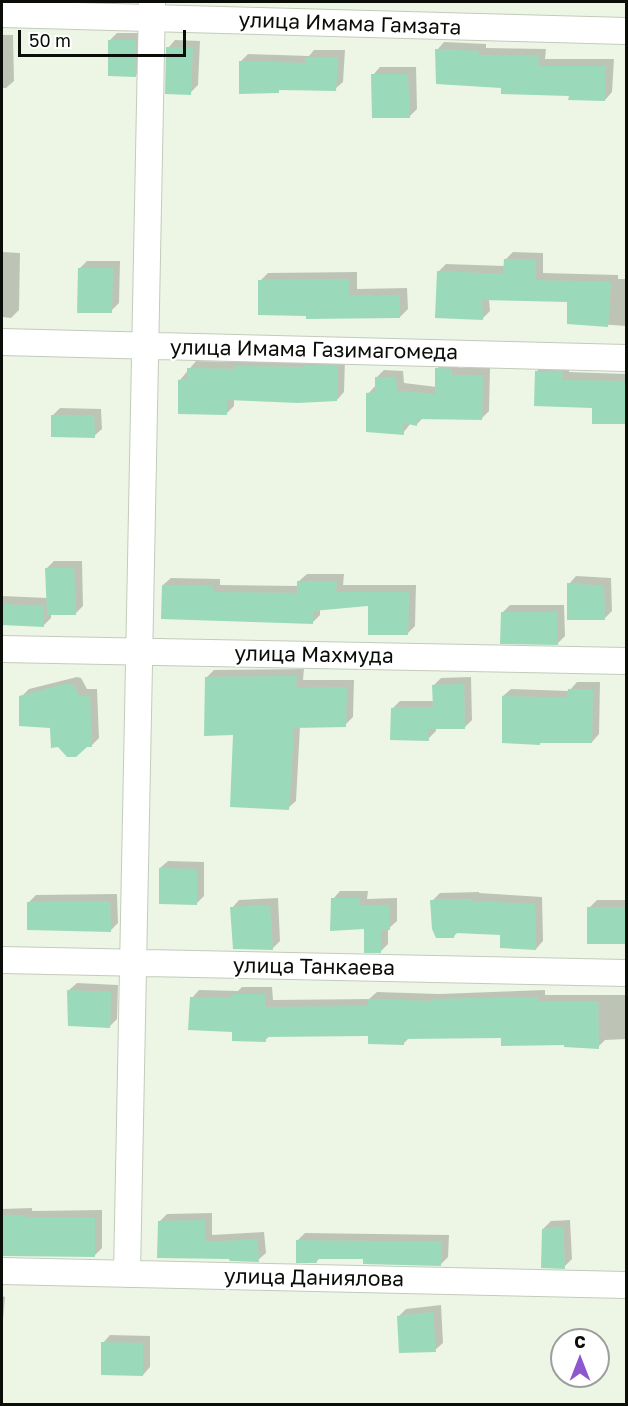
<!DOCTYPE html>
<meta charset="utf-8">
<style>
body{margin:0}
#map{position:relative;width:628px;height:1406px;overflow:hidden;background:#edf6e4;font-family:"Golos Text",sans-serif}
canvas{display:block}
.frame{position:absolute;inset:0;border:3px solid #0b0e08;pointer-events:none}
.north{position:absolute;left:550px;top:1328px;width:60px;height:60px;box-sizing:border-box;background:#fff;border:2px solid #9d9f9c;border-radius:50%;rotate:0deg;font-size:16px;font-weight:700;line-height:24px;text-align:center;color:#0b0e08}
.north::after{content:'';display:block;margin:auto;width:21px;height:27px;background:#8c57cf;clip-path:polygon(50% 0,100% 100%,50% 72%,0 100%)}
.scale{position:absolute;left:18px;top:30px;width:168px;height:27px;box-sizing:border-box;border:3px solid #0b0e08;border-top:0;padding-left:8px;font-size:18px;line-height:21px;white-space:nowrap;color:#0b0e08;-webkit-text-stroke:4px #fff;paint-order:stroke}
</style>
<div id="map">
<canvas width="628" height="1406"></canvas>
<div class="frame"></div>
<div class="north">С</div>
<div class="scale">50 m</div>
</div>
<script>
const g = document.querySelector('canvas').getContext('2d');
g.lineJoin = 'round';
function fill(path, color) { g.fillStyle = color; g.fill(path, 'evenodd'); }
const toPath = rows => new Path2D(rows.map(r => 'M' + r).join(''));
function stroke(path, color, width, dash) { g.strokeStyle = color; g.lineWidth = width; g.lineCap = dash ? 'butt' : 'round'; g.setLineDash(dash || []); g.stroke(path); }
function write(font, color, halo, rows, align = 'center') {
  g.font = font + ' "Golos Text",sans-serif'; g.lineWidth = 4.5; g.setLineDash([]); g.textBaseline = 'middle'; g.strokeStyle = halo; g.fillStyle = color; for (const [text, x, y, turn = 0] of rows) {
    g.save(); g.translate(x, y); g.rotate((+turn || 0) * Math.PI / 180); g.textAlign = isNaN(turn) ? turn : align; if (halo) g.strokeText(text, 0, 0); g.fillText(text, 0, 0); g.restore();
  }
}
fill(toPath([
 [117,33,143,33,143,68,135,76,109,41],
 [2,35,13,35,14,81,6,88,2,88],
 [175,40,200,41,198,85,190,93,168,48],
 [444,42,486,44,486,48,546,49,545,59,614,59,612,92,605,100,502,87,437,50],
 [314,50,345,50,343,82,335,89,281,88,278,91,241,61,248,54,309,56],
 [380,67,416,67,417,109,409,117,373,75],
 [2,252,20,253,19,310,11,318,2,317],
 [513,252,543,253,543,273,618,275,618,279,626,279,626,326,569,322,569,301,489,299,490,311,482,319,438,272,446,264,505,266,505,260],
 [87,261,120,261,119,303,111,311,79,269],
 [357,272,357,289,407,288,408,309,400,317,308,314,260,281,268,273],
 [244,359,345,359,344,392,337,400,234,399,234,406,226,414,180,380,196,361,241,362],
 [444,361,459,361,459,368,490,368,489,411,481,419,423,418,417,424,411,423,403,433,368,394,376,385,376,378,384,370,403,371,404,383,437,387,437,369],
 [545,364,570,364,569,372,626,374,626,421,624,423,594,406,537,371],
 [60,408,101,409,102,429,94,436,52,416],
 [54,561,82,561,83,606,75,614,51,614,51,618,44,625,2,624,2,596,48,598,46,569],
 [307,574,344,574,343,585,416,585,415,626,407,634,369,605,320,609,320,615,312,623,163,585,171,578,220,579,220,585,299,586,299,581],
 [576,576,611,578,612,611,604,619,569,584],
 [510,605,564,605,565,636,558,643,502,613],
 [304,669,303,680,354,680,353,717,345,725,300,726,296,801,288,808,234,734,206,678,214,670],
 [77,677,81,678,87,689,97,689,99,738,92,745,21,697,29,689],
 [471,677,472,720,464,728,436,728,436,731,428,739,392,709,400,701,434,701,434,685,441,678],
 [577,682,600,682,599,734,592,742,541,742,540,744,503,696,511,689,569,691],
 [168,861,204,862,204,896,196,904,160,868],
 [340,891,368,891,367,899,397,898,397,921,388,929,388,944,381,951,366,928,333,899],
 [479,892,479,893,542,897,543,941,536,949,501,934,458,932,453,937,432,901,440,893],
 [117,894,118,923,111,930,28,903,36,895],
 [278,898,280,941,272,949,232,908,239,900],
 [597,900,626,900,626,943,589,908],
 [77,983,118,985,117,1019,110,1026,69,990],
 [242,987,272,987,273,1000,369,999,377,992,439,994,545,990,545,995,626,995,626,1039,605,1040,598,1047,503,1037,409,1038,404,1043,369,1035,270,1036,265,1040,234,1031,192,998,199,990,238,991],
 [32,1208,32,1211,102,1210,102,1248,95,1255,2,1255,2,1209],
 [212,1213,212,1235,264,1232,266,1253,258,1260,231,1260,160,1221,167,1214],
 [570,1220,572,1259,564,1267,543,1229,551,1221],
 [305,1233,449,1235,448,1257,441,1264,365,1258,320,1258,316,1262,297,1241],
 [2,1296,5,1297,2,1332],
 [441,1305,443,1343,435,1350,398,1317,406,1309],
 [110,1335,150,1336,150,1367,143,1375,103,1343]
]), '#0003');
fill(toPath([
 [108,40,136,40,136,77,108,76],
 [166,47,193,48,191,95,165,94],
 [435,49,479,51,479,55,539,56,538,66,606,66,605,101,568,100,569,96,501,94,501,88,436,84],
 [305,57,338,57,336,91,279,90,279,93,239,94,239,61,305,63],
 [371,74,408,74,410,118,372,118],
 [504,259,536,260,536,280,611,282,608,327,567,324,567,302,482,300,483,320,435,318,437,271,503,274],
 [78,268,113,268,112,313,77,313],
 [350,279,350,296,400,295,400,318,306,319,306,316,258,315,258,280],
 [304,365,338,366,337,401,298,403,227,400,227,415,178,414,178,380,187,379,187,368,235,369,235,366,304,367],
 [435,368,452,369,452,375,483,375,482,420,417,419,417,426,403,423,404,435,366,432,366,393,375,392,375,377,396,378,397,391,435,394],
 [535,371,563,371,562,380,626,381,625,424,592,424,592,408,534,406],
 [51,415,94,416,95,438,51,437],
 [45,568,74,568,76,615,47,615],
 [297,581,337,581,336,592,409,592,408,635,368,635,368,606,313,611,313,624,161,619,162,585,213,586,213,592,297,593],
 [567,583,604,586,605,620,567,620],
 [2,604,43,606,44,627,2,625],
 [501,612,557,612,558,645,500,644],
 [297,676,296,688,347,687,346,727,294,728,289,810,230,807,233,735,204,736,205,677],
 [65,684,74,685,79,696,90,696,92,747,87,747,76,757,67,757,58,747,51,748,50,728,19,726,19,696],
 [464,684,465,729,428,729,429,741,390,740,391,708,433,707,432,685],
 [568,689,593,689,592,743,540,743,540,745,502,743,502,696,567,698],
 [159,868,197,869,197,905,159,904],
 [331,898,360,898,360,906,390,905,390,930,381,930,381,953,364,953,364,929,330,931],
 [472,899,472,901,535,904,536,950,500,948,500,935,455,933,454,938,436,938,432,929,430,900],
 [110,901,111,932,27,930,27,902],
 [270,905,273,950,233,949,230,907],
 [587,907,627,907,627,944,587,944],
 [67,990,111,992,110,1028,68,1026],
 [232,994,265,994,265,1007,368,1006,368,999,432,1001,432,999,538,997,538,1002,598,1001,599,1049,564,1047,564,1045,501,1046,501,1038,404,1039,404,1045,368,1044,368,1036,266,1037,266,1042,232,1041,232,1032,188,1030,190,997,232,998],
 [2,1215,25,1215,25,1218,95,1217,95,1257,2,1256],
 [205,1220,205,1242,257,1239,259,1262,230,1261,229,1259,157,1258,158,1221],
 [563,1227,565,1269,541,1268,542,1229],
 [296,1240,442,1242,441,1266,363,1264,363,1259,316,1259,317,1263,296,1263],
 [433,1312,436,1352,399,1353,397,1316],
 [101,1342,143,1343,143,1376,101,1375]
]), '#9adaba');
const street = toPath([
 [2,14,626,31],
 [2,342,626,358],
 [2,649,626,661],
 [2,960,626,973],
 [2,1271,626,1285],
 [127,1274,152,2]
]);
stroke(street, '#c3cbba', 28);
stroke(street, '#fff', 26);
write('21px', '#0b0e08', '#fff', [
 ["улица Имама Гамзата",350,24,2],
 ["улица Имама Газимагомеда",314,350,1],
 ["улица Махмуда",314,655,1],
 ["улица Танкаева",314,967,1],
 ["улица Даниялова",314,1278,1]
]);
</script>
